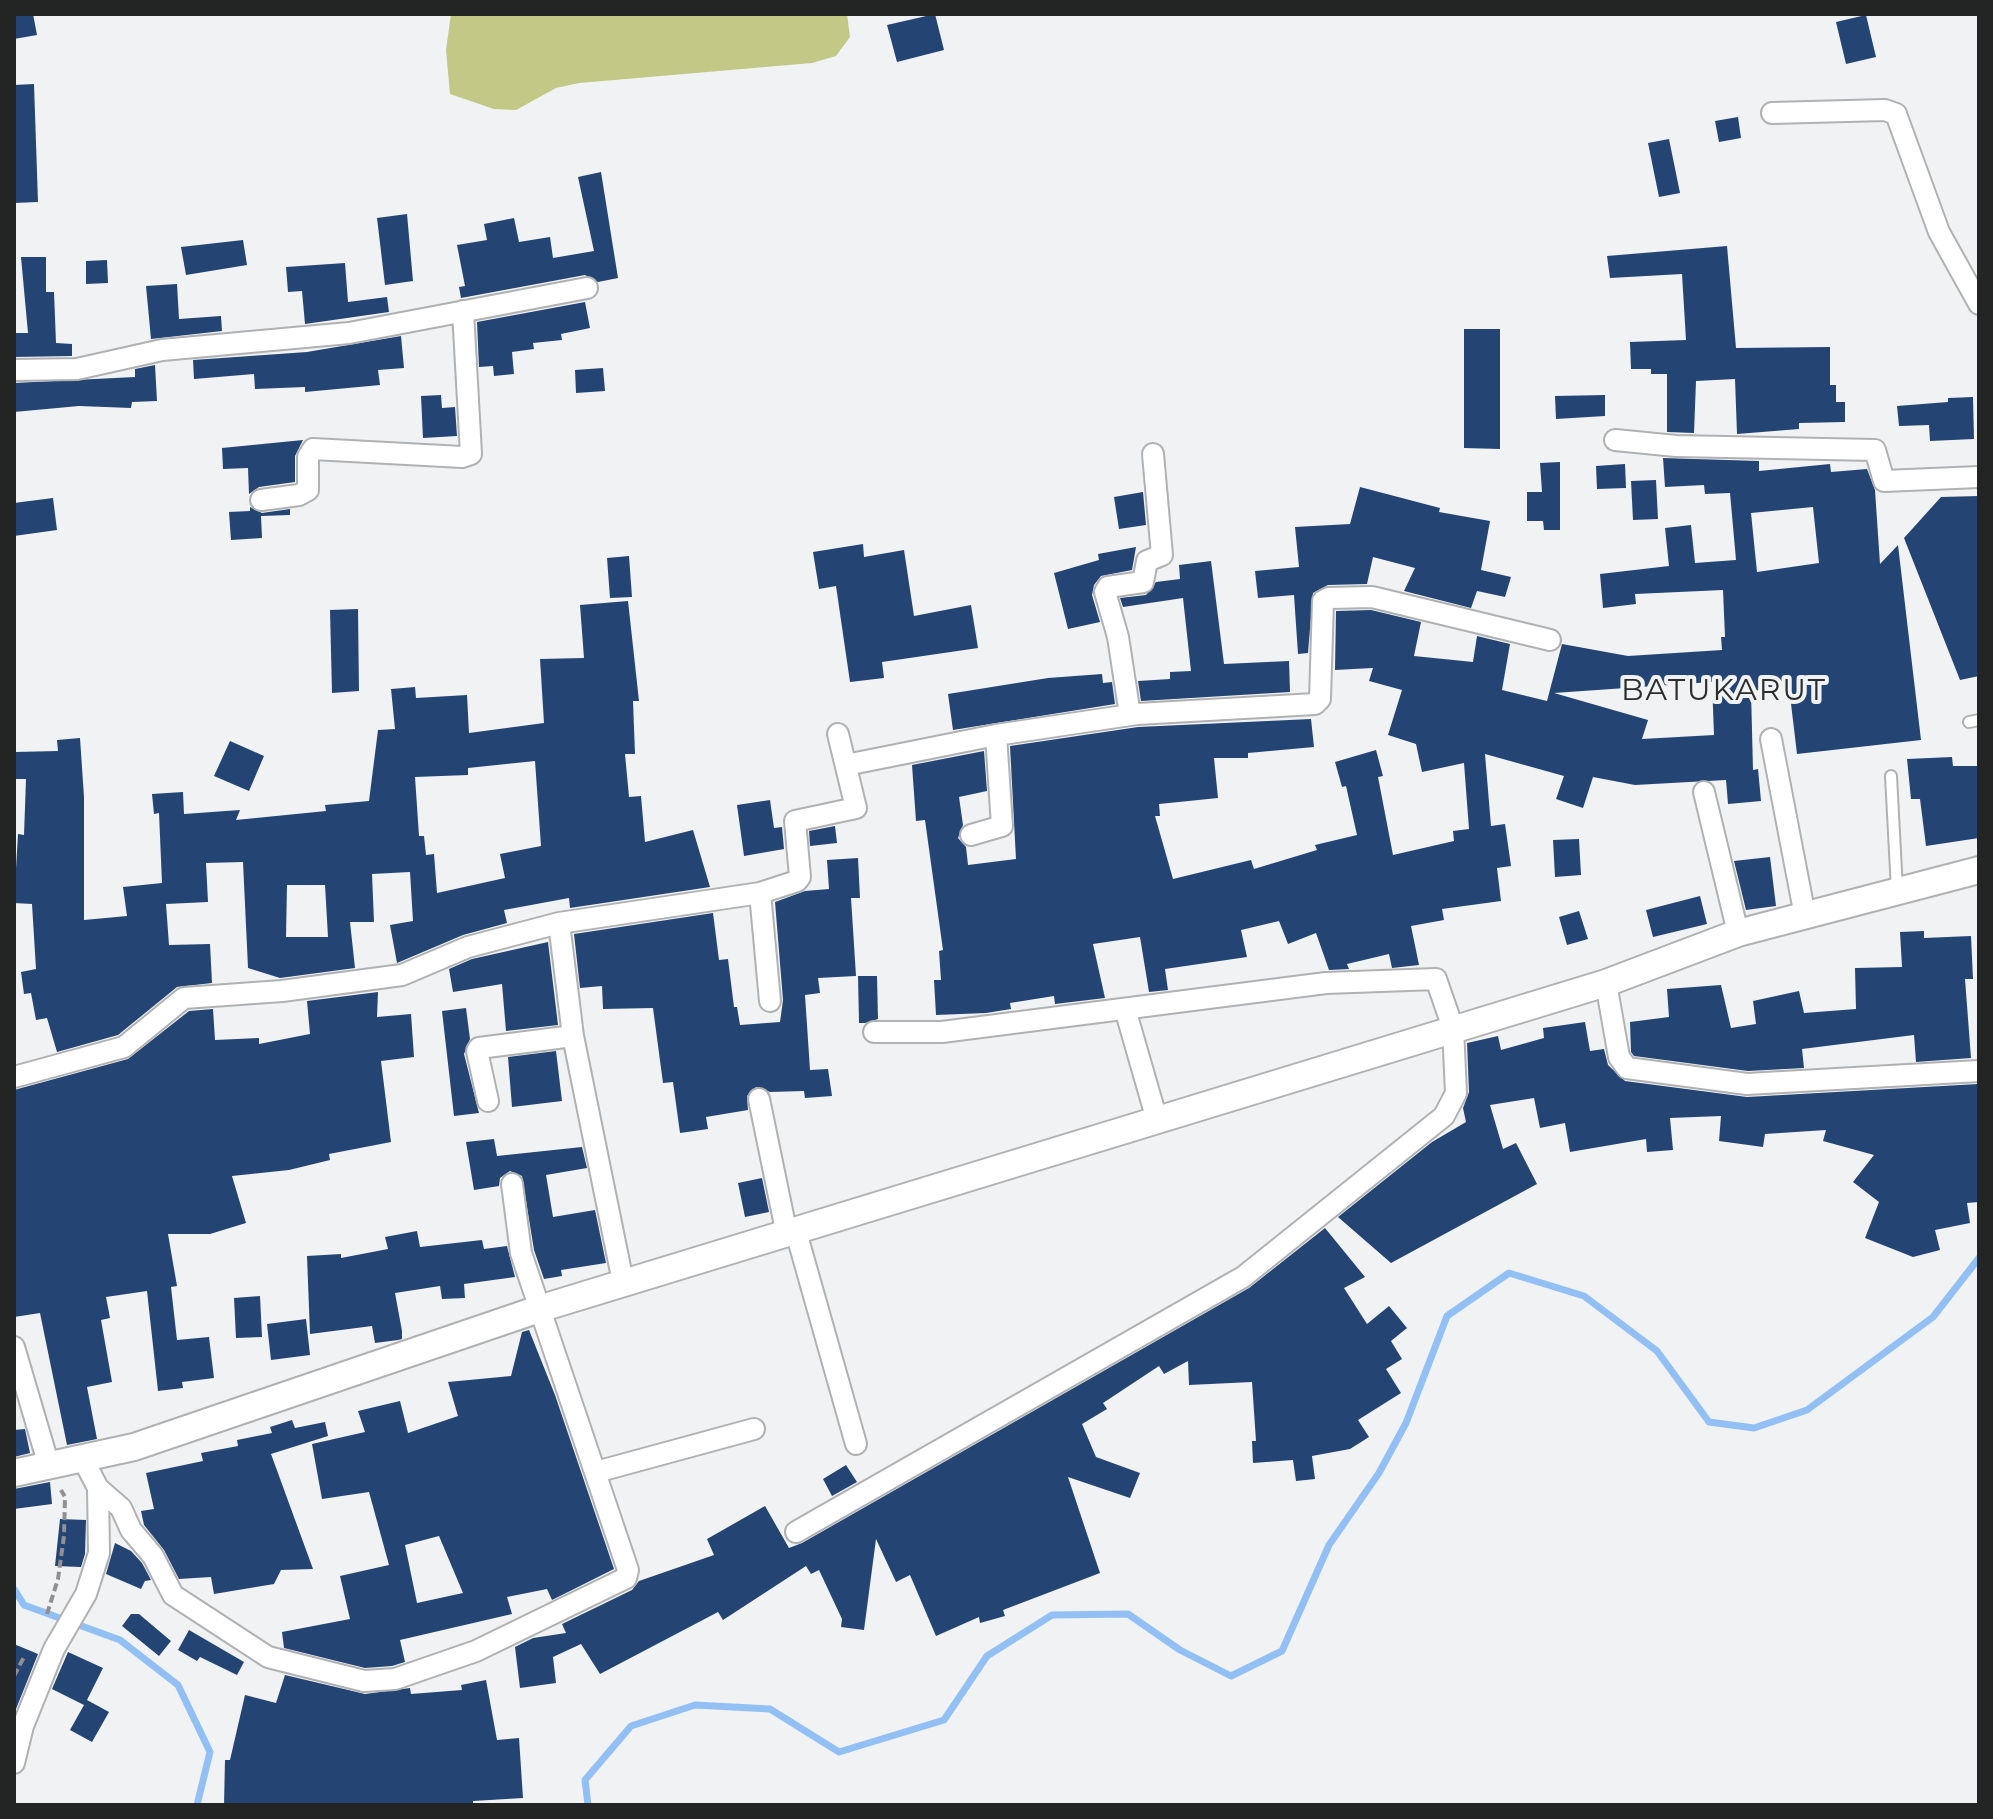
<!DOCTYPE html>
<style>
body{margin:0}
#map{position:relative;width:1993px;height:1819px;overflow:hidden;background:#f1f2f4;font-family:Montserrat,sans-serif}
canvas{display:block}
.frame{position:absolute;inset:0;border:16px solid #232424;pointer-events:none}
</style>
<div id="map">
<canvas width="1993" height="1819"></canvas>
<div class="frame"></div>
</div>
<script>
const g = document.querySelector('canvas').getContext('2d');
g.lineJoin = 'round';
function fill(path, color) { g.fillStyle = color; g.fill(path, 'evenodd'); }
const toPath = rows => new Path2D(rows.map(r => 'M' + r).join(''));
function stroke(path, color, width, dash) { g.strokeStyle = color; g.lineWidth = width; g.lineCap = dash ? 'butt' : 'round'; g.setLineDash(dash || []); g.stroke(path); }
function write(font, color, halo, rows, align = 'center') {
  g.font = font + ' Montserrat,sans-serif'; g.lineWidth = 8; g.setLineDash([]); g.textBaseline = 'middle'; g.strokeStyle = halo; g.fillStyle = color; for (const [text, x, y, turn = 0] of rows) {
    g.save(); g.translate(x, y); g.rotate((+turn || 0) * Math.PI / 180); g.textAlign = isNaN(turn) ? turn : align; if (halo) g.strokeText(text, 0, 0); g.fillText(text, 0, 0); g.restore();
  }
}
fill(toPath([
 [451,14,847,14,850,37,836,56,812,63,579,83,556,88,516,110,494,109,450,94,446,50]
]), '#c2c885');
stroke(toPath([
 [14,1589,24,1605,120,1640,178,1685,210,1752,197,1805],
 [588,1805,585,1780,631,1726,695,1705,770,1709,839,1752,944,1720,987,1656,1052,1615,1128,1614,1180,1650,1231,1676,1282,1651,1329,1545,1379,1473,1406,1423,1447,1316,1509,1273,1584,1296,1657,1351,1709,1422,1754,1428,1807,1410,1933,1317,1979,1258]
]), '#93c0f4', 7);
fill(toPath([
 [14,14,33,14,37,35,14,39],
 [935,14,944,50,897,62,887,25],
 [1866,15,1876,57,1846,64,1836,22],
 [34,84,38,202,14,203,14,85],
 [1738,117,1741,138,1719,142,1715,121],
 [1669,139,1680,193,1659,197,1648,143],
 [601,172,618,278,598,282,585,275,461,298,459,287,465,286,457,245,487,240,484,224,514,218,519,242,550,237,553,258,594,251,578,177],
 [407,214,413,281,385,285,377,218],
 [243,240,247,265,186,275,181,247],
 [1727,246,1736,348,1830,347,1830,385,1836,385,1836,402,1845,402,1845,422,1799,423,1799,429,1737,434,1735,379,1696,381,1694,433,1667,432,1667,374,1651,374,1651,369,1631,369,1630,342,1686,340,1682,274,1610,278,1607,256],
 [21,257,46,257,46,292,54,292,56,343,72,344,72,356,14,357,14,333,28,333],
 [107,260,108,283,86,284,86,261],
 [345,263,348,302,387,297,389,312,305,324,302,291,288,292,286,267],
 [177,284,179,319,221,316,222,331,151,339,146,286],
 [585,302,590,328,561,334,562,340,533,343,534,349,512,352,514,374,494,376,493,366,479,367,477,322],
 [1464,329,1500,329,1500,449,1464,448],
 [401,336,404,368,378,370,380,385,305,392,305,387,255,389,254,374,194,379,193,360,307,352],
 [155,365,157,401,132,402,131,408,79,406,14,412,14,383,135,377,135,369],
 [603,368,605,391,576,393,575,370],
 [441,395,442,408,455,407,457,436,423,438,421,396],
 [1605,395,1605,416,1556,419,1555,396],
 [1973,397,1974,439,1930,441,1929,425,1899,426,1897,406,1948,402,1948,398],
 [303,440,295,456,295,482,259,487,249,494,248,468,223,469,222,448],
 [1663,458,1759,461,1759,471,1830,464,1831,472,1867,469,1875,490,1880,564,1898,545,1921,740,1797,754,1789,687,1751,691,1753,770,1758,769,1761,801,1728,804,1726,780,1635,785,1593,777,1583,808,1556,799,1564,776,1485,754,1491,826,1505,824,1511,866,1497,868,1501,901,1442,909,1444,920,1411,926,1419,965,1392,968,1389,954,1347,964,1349,969,1329,970,1316,933,1288,944,1279,921,1241,930,1247,957,1165,969,1168,990,1149,992,1140,937,1093,944,1105,998,1055,1004,1054,996,1010,1003,1011,1009,986,1013,936,1015,934,980,941,980,939,951,943,950,925,820,916,821,912,765,984,751,987,791,959,797,963,825,958,838,966,847,968,865,1016,859,1010,746,1138,727,1311,719,1314,747,1248,753,1248,758,1214,758,1218,798,1159,804,1160,816,1155,816,1173,879,1251,860,1254,869,1317,850,1315,845,1357,835,1346,786,1342,787,1335,762,1376,750,1383,776,1378,777,1393,855,1454,841,1453,831,1469,829,1464,763,1422,772,1416,744,1388,735,1402,690,1369,681,1373,668,1335,670,1336,611,1371,610,1421,622,1414,656,1473,662,1477,636,1510,644,1502,690,1547,701,1562,644,1628,656,1722,650,1721,637,1725,637,1723,590,1635,594,1636,604,1603,608,1600,574,1669,566,1665,528,1691,525,1695,563,1736,560,1730,493,1705,494,1704,485,1665,487],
 [1813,507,1819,563,1757,572,1751,513],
 [1712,682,1714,735,1642,739,1648,720,1554,693],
 [1560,462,1560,530,1544,530,1543,521,1527,521,1527,492,1542,492,1540,463],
 [1625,464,1626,488,1597,489,1596,466],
 [1656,480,1658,519,1633,520,1631,481],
 [1360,487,1440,508,1439,512,1490,521,1481,570,1511,577,1505,597,1477,591,1471,608,1404,591,1415,568,1373,557,1367,584,1328,585,1313,593,1308,653,1298,654,1294,595,1258,598,1255,571,1299,567,1295,527,1350,524],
 [1143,492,1146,525,1119,529,1114,497],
 [1979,496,1979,676,1960,680,1904,538,1941,497],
 [53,498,57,530,14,536,14,503],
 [250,507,262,513,290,509,290,515,261,516,262,538,231,540,229,512,250,511],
 [863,544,864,557,904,550,914,616,971,605,978,648,882,662,884,678,850,682,836,586,819,589,813,552],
 [1136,547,1132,570,1101,576,1094,585,1092,595,1100,622,1068,629,1054,573,1099,560,1098,554],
 [629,556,632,597,610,598,607,558],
 [1211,561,1224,664,1289,661,1290,692,1141,701,1138,681,1170,679,1170,672,1191,671,1183,598,1123,607,1120,598,1146,595,1156,582,1180,579,1179,565],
 [628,601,639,701,633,701,635,754,625,754,629,797,641,796,645,842,693,830,710,887,570,908,569,898,504,910,507,923,463,935,397,963,390,925,413,921,410,872,372,874,374,922,350,922,355,968,280,978,248,968,243,862,206,863,208,902,166,904,169,945,210,944,212,983,177,987,118,1035,57,1052,47,1018,36,1020,31,993,24,994,21,972,36,969,32,904,14,903,18,834,24,835,26,779,14,779,14,752,58,751,57,740,80,738,84,797,84,920,127,916,123,887,162,883,159,813,154,814,152,794,183,792,184,814,240,810,236,820,326,811,325,805,369,801,378,730,395,729,391,689,415,687,416,698,467,695,469,733,544,723,540,659,584,658,580,605],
 [535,761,541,846,500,854,505,878,437,893,434,854,426,855,424,836,419,836,415,777,468,775,468,768],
 [287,885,325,885,328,937,286,937],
 [358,609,359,691,332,693,330,610],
 [1102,674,1103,683,1112,682,1115,704,953,730,948,694,1048,678],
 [230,741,264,756,249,791,214,776],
 [1952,757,1953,766,1979,766,1979,838,1926,846,1920,799,1911,799,1907,759],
 [770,800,774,828,782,827,784,849,744,856,737,805],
 [835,826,837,843,810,846,809,831],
 [1579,839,1581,875,1555,877,1553,840],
 [1770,857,1776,906,1746,910,1734,861],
 [858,858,860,898,851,898,856,976,818,978,820,993,805,995,810,1070,828,1069,832,1096,805,1098,804,1091,770,1092,756,1087,747,1096,748,1110,706,1117,708,1129,680,1133,673,1082,663,1083,653,1008,603,1009,602,986,580,988,574,934,713,913,719,960,728,959,734,1007,737,1007,740,1025,780,1022,783,1000,775,902,805,891,829,889,827,860],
 [1700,896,1707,924,1653,937,1646,910],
 [1579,911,1588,939,1567,945,1559,917],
 [1924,931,1924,938,1971,936,1973,979,1965,979,1971,1058,1916,1062,1914,1035,1802,1049,1804,1068,1748,1071,1634,1056,1631,1052,1630,1022,1669,1017,1667,989,1721,985,1731,1028,1756,1024,1753,1001,1799,991,1804,1013,1856,1009,1855,968,1902,967,1900,932],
 [548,942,558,1025,506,1031,502,984,453,992,449,969,472,959],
 [858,976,877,976,878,1019,865,1023,859,1023],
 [378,992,377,1017,411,1014,414,1057,381,1061,391,1142,329,1154,330,1160,289,1170,232,1176,246,1223,210,1234,168,1234,177,1286,171,1287,177,1340,209,1337,214,1378,182,1382,183,1388,158,1391,147,1291,106,1297,110,1318,101,1320,112,1382,87,1387,97,1439,67,1445,40,1313,14,1317,14,1090,128,1059,189,1011,213,1009,215,1040,259,1038,259,1044,310,1034,307,1001],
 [466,1008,470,1039,464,1054,479,1113,454,1116,442,1011],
 [1585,1022,1590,1051,1604,1049,1608,1065,1625,1081,1747,1097,1978,1084,1979,1202,1967,1203,1970,1223,1935,1230,1940,1250,1913,1257,1865,1238,1879,1202,1853,1182,1874,1155,1823,1141,1826,1130,1765,1134,1763,1147,1719,1141,1721,1116,1670,1118,1673,1150,1647,1152,1646,1139,1570,1152,1565,1123,1540,1128,1534,1098,1490,1105,1503,1149,1516,1143,1537,1184,1391,1263,1338,1217,1432,1142,1466,1122,1463,1108,1469,1092,1467,1043,1498,1036,1501,1050,1544,1038,1543,1028],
 [556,1051,562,1101,512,1107,508,1057],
 [494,1139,497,1156,582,1147,587,1168,546,1175,553,1217,595,1210,606,1263,561,1270,562,1276,544,1279,534,1250,522,1176,510,1171,500,1178,499,1186,474,1190,466,1142],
 [762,1178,769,1212,745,1217,738,1183],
 [1325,1228,1365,1277,1344,1288,1367,1324,1389,1306,1407,1328,1391,1341,1402,1359,1386,1369,1401,1393,1358,1420,1369,1437,1350,1449,1312,1456,1315,1479,1296,1481,1293,1460,1253,1463,1252,1441,1256,1441,1252,1382,1189,1385,1188,1361,1164,1374,1159,1366,1103,1403,1107,1409,1082,1424,1096,1457,1140,1473,1130,1498,1068,1477,1100,1573,1003,1610,1005,1616,980,1623,979,1617,936,1636,910,1575,896,1582,876,1539,864,1630,841,1627,842,1619,819,1570,811,1574,806,1566,723,1620,718,1612,600,1674,581,1644,553,1657,556,1683,520,1688,515,1647,533,1638,566,1633,562,1624,632,1590,639,1581,714,1555,707,1539,765,1506,789,1548,802,1543,1249,1288],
 [417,1231,420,1247,482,1240,484,1249,507,1246,515,1277,464,1284,465,1298,442,1299,440,1286,395,1293,402,1331,402,1339,398,1340,375,1343,372,1326,310,1334,307,1256,341,1254,341,1258,388,1249,385,1237],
 [260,1296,262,1337,236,1338,234,1298],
 [306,1319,310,1355,271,1360,267,1324],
 [529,1330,555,1395,614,1569,552,1600,547,1589,507,1597,512,1614,400,1640,405,1662,392,1666,365,1668,284,1648,282,1632,350,1619,340,1576,389,1565,369,1492,322,1499,312,1444,365,1432,358,1411,400,1401,408,1433,458,1416,448,1382,511,1376,522,1332],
 [439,1536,463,1593,417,1603,405,1545],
 [292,1420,295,1428,325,1422,328,1436,271,1454,313,1569,281,1570,274,1584,214,1594,211,1577,179,1579,164,1550,144,1525,141,1511,154,1509,146,1473,203,1461,201,1453,238,1446,237,1440,272,1433,270,1427],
 [25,1429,30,1453,14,1457,14,1430],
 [846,1465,857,1482,832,1496,823,1479],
 [50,1482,52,1504,14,1509,14,1489],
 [60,1519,86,1520,85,1554,81,1567,55,1566],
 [115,1543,131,1551,142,1563,151,1580,145,1581,141,1589,106,1574],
 [131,1614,139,1614,171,1641,159,1656,122,1626],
 [189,1630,244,1662,237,1675,200,1657,197,1661,178,1650],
 [14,1644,38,1654,14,1714],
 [68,1652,103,1668,87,1700,109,1712,92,1742,70,1730,84,1705,52,1689],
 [285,1675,365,1694,410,1688,411,1694,462,1690,461,1685,486,1680,497,1740,519,1738,523,1798,473,1801,473,1805,224,1805,225,1760,230,1760,245,1695,276,1703]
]), '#244573');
const service = toPath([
 [1969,722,1979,720],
 [1891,776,1897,890]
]);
const minor = toPath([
 [1772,113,1885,110,1896,114,1939,232,1979,304],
 [14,370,77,369,162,350,349,333,587,288],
 [1615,440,1676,446,1875,450,1884,481,1979,477],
 [261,500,299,495,308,490,308,457,313,449,462,457,471,454,463,311],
 [1130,715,1118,637,1105,592,1108,587,1143,582,1147,561,1162,555,1153,454],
 [1771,739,1805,916],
 [846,765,996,735,1137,714,1315,704,1320,699,1323,601,1329,598,1372,597,1550,640],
 [1704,792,1738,933],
 [971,835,1002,826,996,735],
 [760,893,770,1001],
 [1606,983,1619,1057,1627,1068,1747,1084,1979,1071],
 [1125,1009,1157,1120],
 [14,1077,124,1047,184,998,282,991,402,975,468,947,559,923],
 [759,1099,787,1235],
 [488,1101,477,1051,479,1048,573,1036],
 [796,1232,856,1444],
 [623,1282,573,1036,559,923,760,893,797,881,800,877,795,821,856,808,838,734],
 [14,1347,49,1466],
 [596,1472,754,1429],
 [98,1488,121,1508,131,1530,153,1556,173,1595,268,1657,364,1681,395,1679,476,1651,626,1578,628,1570,521,1253,512,1184],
 [796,1532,1243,1277,1444,1116,1456,1093,1453,1028,1436,979,1326,983,942,1032,874,1032],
 [14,1763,23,1726,54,1649,86,1594,99,1553,98,1488,83,1459]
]);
const tertiary = toPath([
 [14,1473,134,1447,542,1308,1606,983,1738,933,1979,870]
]);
stroke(service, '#b0b1b2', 14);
stroke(minor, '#b0b1b2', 24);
stroke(tertiary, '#b0b1b2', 30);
stroke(toPath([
 [47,1614,58,1579,64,1536,65,1497,61,1490],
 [14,1676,24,1657]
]), '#8f9091', 4, [8, 4]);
stroke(service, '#fff', 10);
stroke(minor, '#fff', 20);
stroke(tertiary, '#fff', 26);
g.letterSpacing = '2px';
write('30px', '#2c2d2e', '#f1f2f4', [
 ["BATUKARUT",1724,691]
]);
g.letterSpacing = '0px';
</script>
